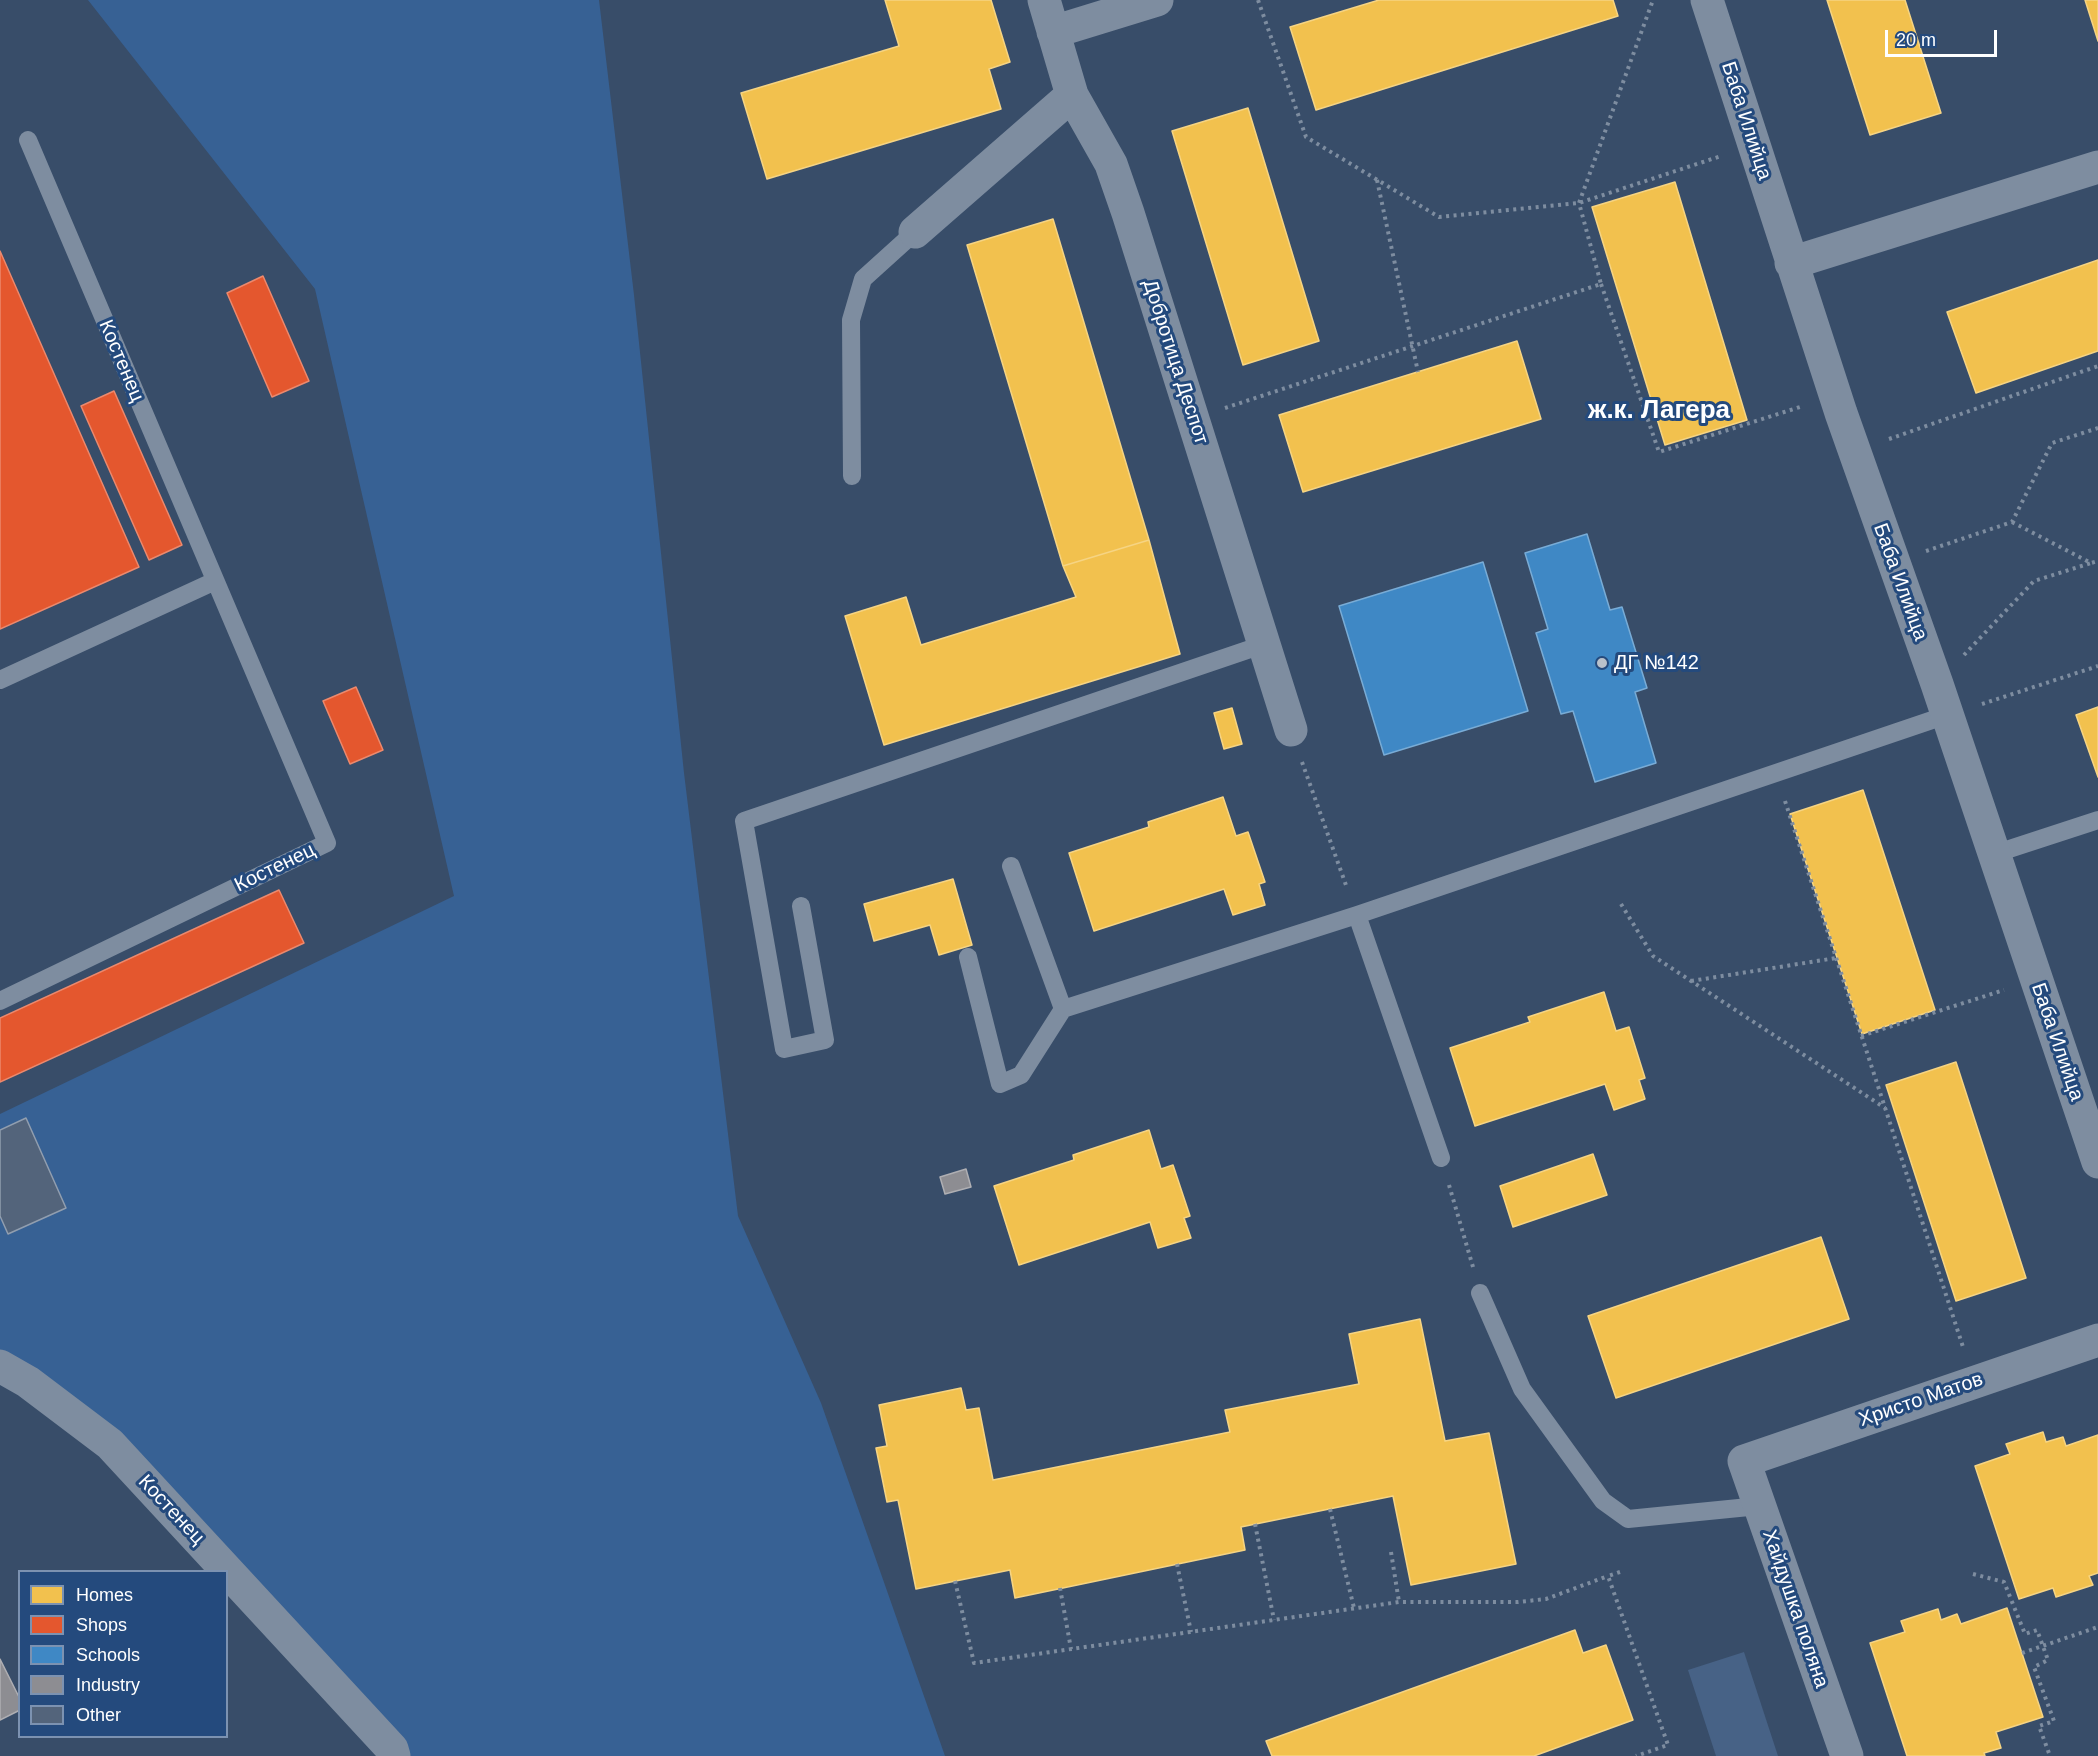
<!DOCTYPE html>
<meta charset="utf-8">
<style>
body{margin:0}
#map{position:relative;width:2098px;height:1756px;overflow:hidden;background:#384d69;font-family:Helvetica,sans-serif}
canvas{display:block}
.legend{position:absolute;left:18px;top:1570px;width:210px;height:168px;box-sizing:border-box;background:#244a7d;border:2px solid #7c92b1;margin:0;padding:8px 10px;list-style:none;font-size:18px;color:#fff}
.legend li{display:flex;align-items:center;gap:12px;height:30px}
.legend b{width:30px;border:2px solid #7c92b1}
.scale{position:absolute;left:1885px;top:30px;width:112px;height:27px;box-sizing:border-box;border:3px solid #fff;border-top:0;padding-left:8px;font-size:18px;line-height:21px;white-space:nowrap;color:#fff;-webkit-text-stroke:4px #244a7d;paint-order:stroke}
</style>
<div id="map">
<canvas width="2098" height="1756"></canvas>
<ul class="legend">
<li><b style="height:16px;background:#f2c14e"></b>Homes</li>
<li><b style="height:16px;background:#e4572e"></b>Shops</li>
<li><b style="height:16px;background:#3f88c5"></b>Schools</li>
<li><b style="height:16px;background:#8d8d92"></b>Industry</li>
<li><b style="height:16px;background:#53647b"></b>Other</li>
</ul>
<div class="scale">20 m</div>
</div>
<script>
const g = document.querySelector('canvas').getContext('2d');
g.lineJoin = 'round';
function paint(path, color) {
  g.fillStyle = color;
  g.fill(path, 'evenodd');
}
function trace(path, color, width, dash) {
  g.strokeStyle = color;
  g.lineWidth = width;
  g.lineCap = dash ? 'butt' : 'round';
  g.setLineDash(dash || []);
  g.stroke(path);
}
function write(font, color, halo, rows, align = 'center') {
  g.font = font + ' Helvetica,sans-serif';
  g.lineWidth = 6;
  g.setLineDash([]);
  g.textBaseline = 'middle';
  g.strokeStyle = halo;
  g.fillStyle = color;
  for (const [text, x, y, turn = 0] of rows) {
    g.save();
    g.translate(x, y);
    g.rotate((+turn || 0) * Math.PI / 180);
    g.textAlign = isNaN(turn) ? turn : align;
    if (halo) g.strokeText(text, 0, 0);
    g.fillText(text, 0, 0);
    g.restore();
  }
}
paint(new Path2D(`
 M88 0H599L634 295 684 773 738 1216 821 1403 945 1756H396L110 1444 0 1366V1114L454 896 315 289Z`), '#376194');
paint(new Path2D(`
 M1744 1652 1778 1756H1716L1688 1670Z`), '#476286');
const homes = new Path2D(`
 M885 0H991L1010 62 989 69 1001 109 767 179 741 93 899 46Z
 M1379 0H1613L1618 16 1316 110 1290 27Z
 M1827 0H1905L1941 113 1870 135Z
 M2085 0H2098V41Z
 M1248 108 1319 341 1243 365 1172 131Z
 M1675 182 1747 420 1665 445 1592 207Z
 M1053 219 1149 540 1063 566 967 245Z
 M2098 260V351L1976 393 1947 312Z
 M1517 341 1541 419 1303 492 1279 415Z
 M1149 540 1180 654 884 745 845 616 906 597 921 645 1076 597 1063 566Z
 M2098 707V777L2076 715Z
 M1232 708 1242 744 1224 749 1214 713Z
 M1863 790 1935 1010 1862 1034 1790 814Z
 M1223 797 1236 836 1248 832 1265 882 1259 884 1265 905 1233 915 1224 889 1094 931 1069 853 1149 827 1148 822Z
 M953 879 972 945 939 955 930 925 874 941 864 904Z
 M1604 992 1616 1031 1629 1027 1645 1078 1639 1080 1645 1099 1614 1110 1605 1084 1475 1126 1450 1048 1530 1022 1528 1017Z
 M1956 1062 2026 1278 1956 1301 1886 1085Z
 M1149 1130 1161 1169 1173 1165 1190 1216 1184 1218 1191 1238 1158 1248 1150 1222 1019 1265 994 1186 1074 1160 1073 1155Z
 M1593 1154 1607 1195 1513 1227 1500 1186Z
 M1821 1237 1849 1319 1616 1398 1588 1316Z
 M1420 1319 1445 1441 1489 1433 1516 1564 1411 1585 1393 1496 1241 1527 1245 1550 1015 1598 1010 1570 916 1589 898 1500 887 1502 876 1448 887 1446 879 1405 961 1388 966 1410 979 1408 993 1480 1230 1432 1225 1410 1359 1384 1349 1334Z
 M2043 1432 2046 1442 2063 1437 2066 1446 2098 1435V1573L2089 1576 2093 1585 2056 1597 2053 1588 2019 1599 1975 1466 2010 1454 2006 1444Z
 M2007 1608 2043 1717 1996 1732 2001 1748 1984 1753 1985 1756H1907L1870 1643 1905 1632 1901 1621 1938 1609 1941 1620 1957 1614 1961 1624Z
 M1575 1630 1583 1653 1606 1645 1633 1720 1534 1756H1272L1266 1741Z`);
paint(homes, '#f2c14e');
trace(homes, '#f6d483', 1.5);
const shops = new Path2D(`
 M0 251 139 567 0 629Z
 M263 276 309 381 272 397 227 293Z
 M114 391 182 545 149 560 81 406Z
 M356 687 383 750 350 764 323 701Z
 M279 890 304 943 0 1082V1018Z`);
paint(shops, '#e4572e');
trace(shops, '#ec896d', 1.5);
const schools = new Path2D(`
 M1587 534 1610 610 1622 607 1647 688 1635 692 1656 763 1595 782 1573 711 1561 714 1536 633 1548 629 1525 553Z
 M1483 562 1528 711 1384 755 1339 606Z`);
paint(schools, '#3f88c5');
trace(schools, '#79acd6', 1.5);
const industry = new Path2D(`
 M966 1169 971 1187 945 1194 940 1177Z
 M0 1659 20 1699V1710L0 1720Z`);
paint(industry, '#8d8d92');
trace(industry, '#afafb3', 1.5);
const building = new Path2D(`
 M26 1118 66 1208 8 1234 0 1216V1130Z`);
paint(building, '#53647b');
trace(building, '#919eaf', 1.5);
trace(new Path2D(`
 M1258 0 1306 137 1439 217 1579 203 1721 156
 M1377 180 1418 372
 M1601 284 1659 452 1803 406
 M1225 408 1601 284 1579 203 1653 0
 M1889 439 2098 366
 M2012 522 2091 563 2098 561
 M1926 551 2012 522 2052 443 2098 428
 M1964 655 2034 581 2091 563
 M1982 704 2098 666
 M1302 762 1347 888
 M1785 801 1964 1350
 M1621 904 1653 956 1885 1108
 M1691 981 1836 958
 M1861 1036 2004 990
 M1449 1185 1473 1267
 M1330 1509 1354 1608
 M1255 1524 1274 1620
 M1391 1552 1399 1602
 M1177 1564 1191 1632
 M1620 1572 1608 1576 1668 1745 1636 1756
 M1973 1574 2004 1582 2025 1634 2037 1630 2048 1660 2034 1667 2054 1721 2039 1726 2050 1756
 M955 1581 974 1663 1399 1602H1518L1546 1599 1608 1576
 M1060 1588 1071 1649
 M2022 1653 2098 1627`), '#7e8da0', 4, [3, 4.5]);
trace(new Path2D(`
 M852 476 851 320 863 279 915 232
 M0 680 215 581
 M1994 854 2098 820
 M1011 866 1063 1009
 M801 906 825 1040 784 1049 744 821 1265 644
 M1357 915 1441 1158
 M968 957 1000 1084 1021 1075 1063 1009 1357 915 1947 715
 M0 1001 327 843 28 140
 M1480 1293 1522 1389 1603 1501 1628 1519 1759 1506`), '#7e8da0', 18);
trace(new Path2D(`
 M1044 0 1072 95 1111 164 1128 213 1291 730
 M1707 0 1841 413 1937 684 2098 1162
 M1053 32 1157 0
 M915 232 1072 95
 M1791 263 2098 167
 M0 1366 28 1382 110 1444 392 1749 394 1756
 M1847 1756 1744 1461 2098 1340`), '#7e8da0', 33);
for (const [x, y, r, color] of [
 [1602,663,6,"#b9c1ca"]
]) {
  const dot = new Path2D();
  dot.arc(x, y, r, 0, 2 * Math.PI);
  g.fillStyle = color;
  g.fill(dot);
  trace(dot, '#244a7d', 2);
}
write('20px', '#fff', '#244a7d', [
 ["Баба Илийца",1746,121,72],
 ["Костенец",121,361,67],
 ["Добротица Деспот",1175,362,72],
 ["Баба Илийца",1900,582,70],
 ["Костенец",275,868,-26],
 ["Баба Илийца",2057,1042,71],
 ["Христо Матов",1921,1400,-19],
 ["Костенец",171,1510,47],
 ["Хайдушка поляна",1795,1609,71]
]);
write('20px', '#fff', '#244a7d', [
 ["ДГ №142",1614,663]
], 'left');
write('bold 26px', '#fff', '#244a7d', [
 ["ж.к. Лагера",1659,411]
]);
</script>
